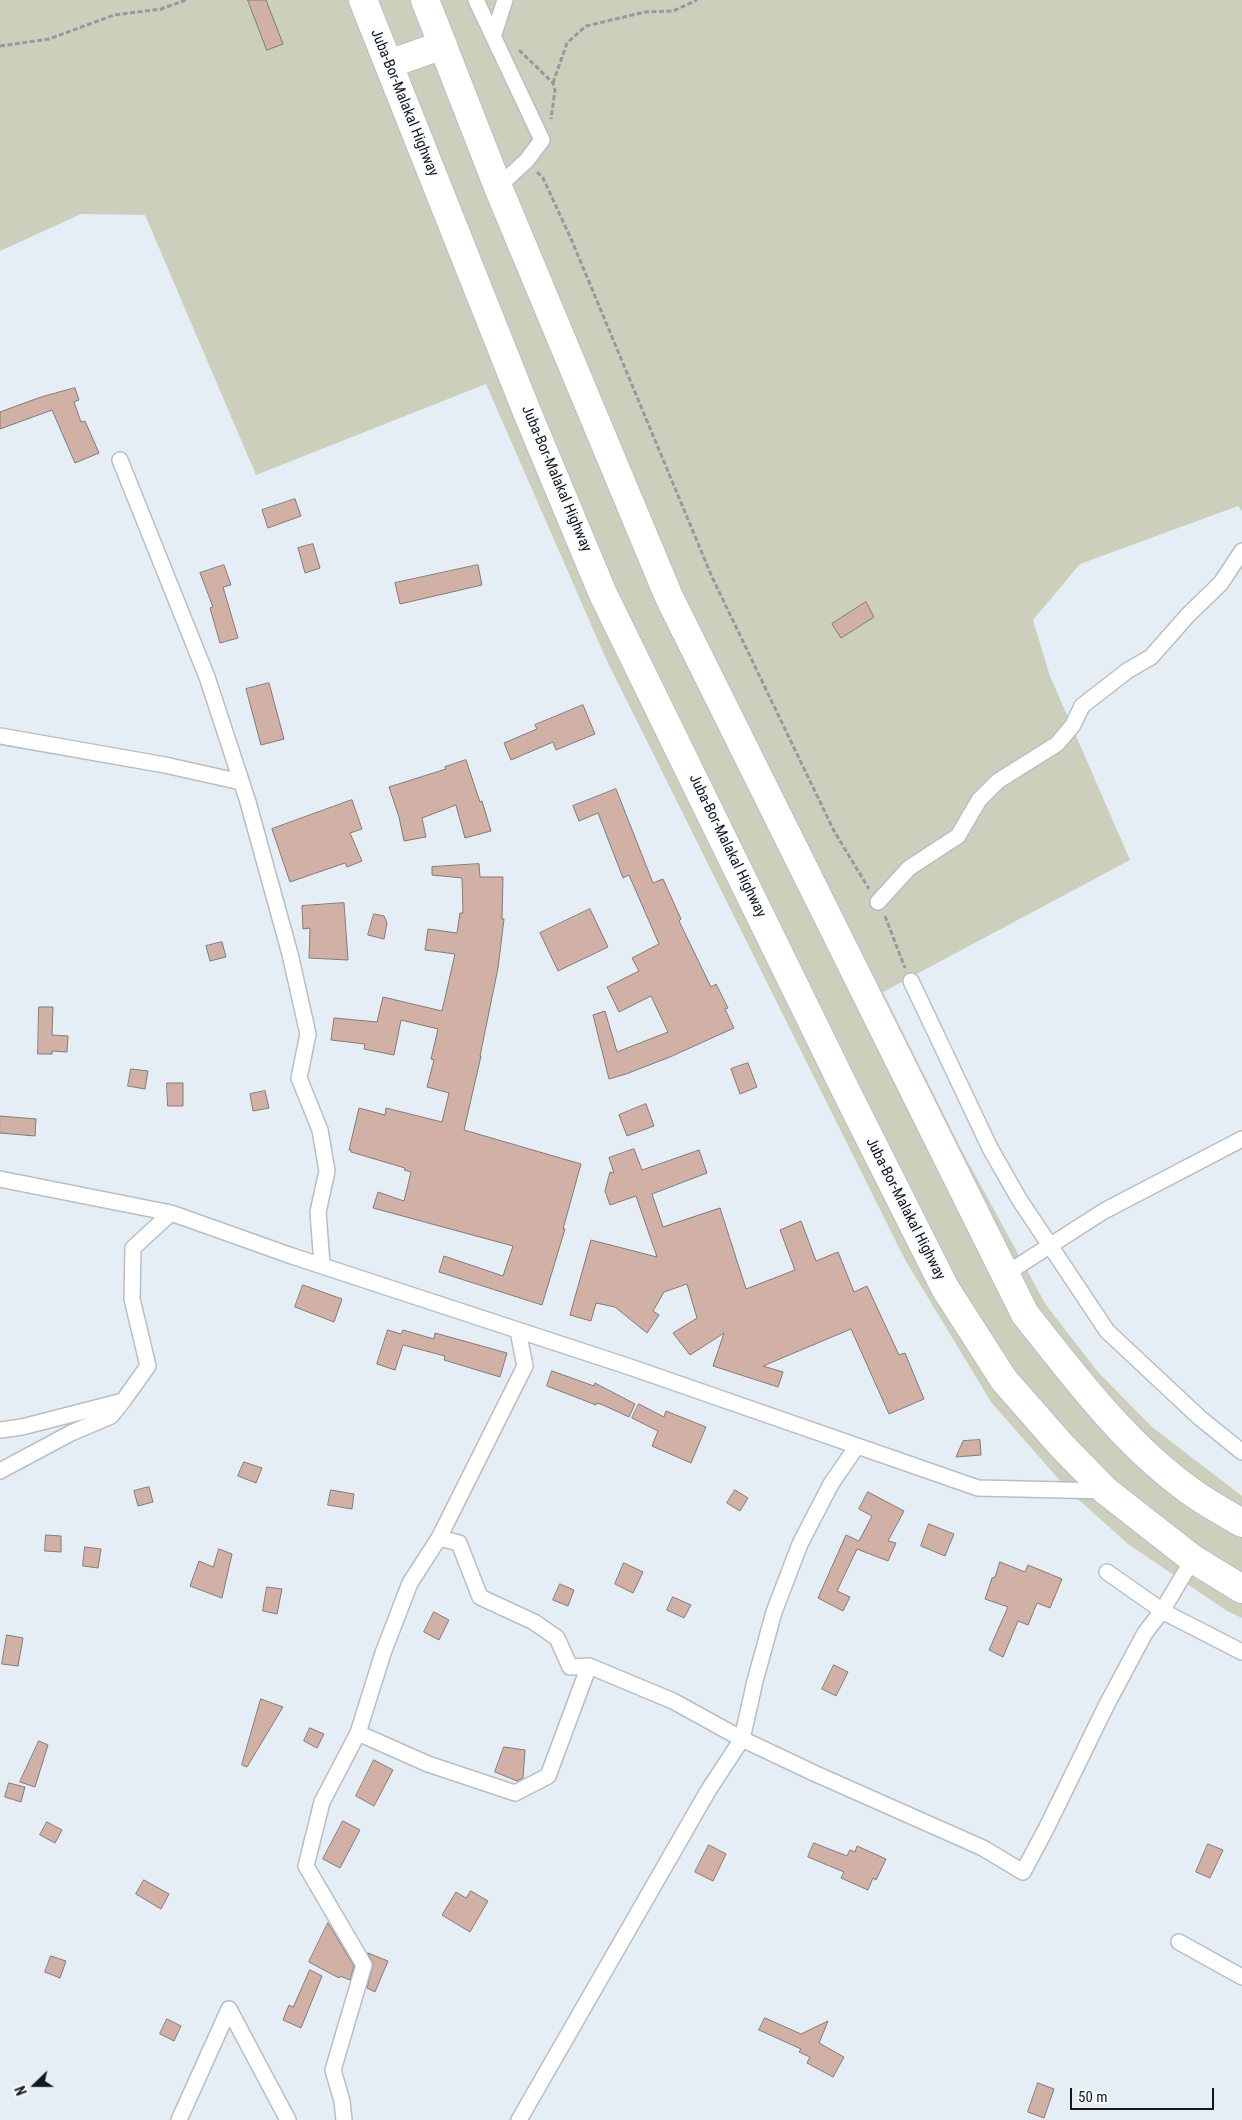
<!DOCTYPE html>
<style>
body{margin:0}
#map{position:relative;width:1242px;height:2120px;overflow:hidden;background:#e6eef5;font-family:"Roboto Condensed",sans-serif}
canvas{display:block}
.north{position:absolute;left:10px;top:2060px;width:50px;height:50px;-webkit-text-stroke:4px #f8fbfd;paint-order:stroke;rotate:248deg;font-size:14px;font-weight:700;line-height:20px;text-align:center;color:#15181a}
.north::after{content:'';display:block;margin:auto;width:18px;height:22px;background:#15181a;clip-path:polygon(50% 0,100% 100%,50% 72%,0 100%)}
.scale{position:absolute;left:1070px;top:2088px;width:144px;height:22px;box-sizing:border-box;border:2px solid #15181a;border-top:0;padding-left:6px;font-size:15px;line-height:18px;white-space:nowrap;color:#15181a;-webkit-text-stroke:4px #f8fbfd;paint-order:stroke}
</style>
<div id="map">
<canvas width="1242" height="2120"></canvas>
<div class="north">N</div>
<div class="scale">50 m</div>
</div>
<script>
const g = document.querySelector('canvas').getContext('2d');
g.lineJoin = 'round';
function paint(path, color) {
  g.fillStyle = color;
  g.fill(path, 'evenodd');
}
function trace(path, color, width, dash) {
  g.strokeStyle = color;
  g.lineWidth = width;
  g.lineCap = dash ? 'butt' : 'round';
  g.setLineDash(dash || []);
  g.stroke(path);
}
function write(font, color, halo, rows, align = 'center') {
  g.font = font + ' "Roboto Condensed",sans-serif';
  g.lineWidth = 4;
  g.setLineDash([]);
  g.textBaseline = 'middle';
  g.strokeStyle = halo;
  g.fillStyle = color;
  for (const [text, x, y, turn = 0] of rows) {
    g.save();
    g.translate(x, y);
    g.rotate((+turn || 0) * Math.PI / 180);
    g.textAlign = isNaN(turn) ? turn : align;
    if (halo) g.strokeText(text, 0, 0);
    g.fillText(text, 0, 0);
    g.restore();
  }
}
paint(new Path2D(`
 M0 0H1242V511L1238 506 1080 564 1033 620 1050 676 1130 860 883 992 962 1151 1046 1305 1098 1372 1152 1427 1242 1496V1618L1227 1611 1128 1544 1070 1492 991 1402 904 1258 607 661 486 384 256 475 145 215 81 214 0 251Z`), '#cccfbc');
const building = new Path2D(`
 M248 0H266L283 44 267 50Z
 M75 388 79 400 74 402 81 422 85 421 99 453 75 463 52 410 0 429V412L41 397Z
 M295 499 301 516 268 528 262 510Z
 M313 544 320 568 305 573 298 548Z
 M224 565 231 585 223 587 238 638 220 643 210 608 213 607 200 573Z
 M478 565 482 585 400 604 395 583Z
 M866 602 874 617 841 638 832 624Z
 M269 683 284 739 261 745 246 689Z
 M583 705 595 734 556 750 553 742 511 760 504 743 537 729 535 725Z
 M466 760 480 802 482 801 491 831 465 838 456 805 422 818 426 837 404 841 399 817 389 787 446 769 445 767Z
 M616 789 653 883 663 879 681 919 679 921 711 987 716 984 728 1008 725 1009 734 1028 670 1057 626 1074 609 1079 593 1015 605 1011 617 1052 668 1032 651 996 619 1012 607 987 639 971 632 958 659 944 629 875 623 878 598 813 579 821 573 806Z
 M352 800 362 829 350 833 362 861 347 867 345 863 290 882 272 829Z
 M479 864 480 877H503L502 919H504L498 968 480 1056H481L464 1130 581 1164 563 1229H565L542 1305 439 1272 444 1256 503 1276 513 1246 373 1208 378 1192 404 1201 411 1172 404 1170 405 1168 351 1152V1150H349L359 1108 385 1115 386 1108 442 1122 449 1093 427 1087 434 1060 431 1059 438 1029 401 1020 394 1055 364 1049 365 1044 331 1040 334 1018 377 1022 383 997 442 1011 455 954 425 950 428 929 457 933 460 913H463L462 878 432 875V867Z
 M344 903 348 960 309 958 310 928 303 929 302 906Z
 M590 909 608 947 558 971 540 933Z
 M374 914 384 916 387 923 384 939 368 935Z
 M222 942 226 957 210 961 206 946Z
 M39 1007H53L52 1035 68 1036 67 1052 52 1051V1054H38Z
 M748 1063 757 1087 740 1094 731 1069Z
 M131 1069 148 1071 145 1089 128 1086Z
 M167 1083H183V1106H168Z
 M265 1091 269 1108 253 1111 250 1094Z
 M646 1104 654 1126 627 1136 619 1115Z
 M0 1116 36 1119 35 1136 0 1133Z
 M634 1149 642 1170 699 1150 707 1173 652 1194 663 1227 720 1208 746 1289 795 1270 780 1230 801 1221 816 1261 838 1252 854 1292 867 1286 899 1355 905 1353 924 1399 889 1414 851 1329 763 1366 783 1372 778 1387 713 1366 724 1333 690 1355 673 1333 697 1318 687 1284 664 1292 653 1311 659 1315 647 1333 615 1307 596 1303 591 1321 570 1315 591 1240 657 1257 636 1196 610 1205 605 1191 610 1172 614 1173 609 1158Z
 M303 1285 342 1299 334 1322 295 1307Z
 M388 1330 401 1334 403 1330 434 1339 435 1333 507 1353 500 1377 444 1360 445 1356 403 1345 395 1370 377 1364Z
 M552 1371 594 1386 595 1383 635 1404 629 1417 603 1405 597 1403 596 1405 547 1386Z
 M639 1404 664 1417 666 1411 706 1427 691 1463 652 1446 658 1431 632 1418Z
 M980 1440 981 1455 956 1457 963 1441Z
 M244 1462 262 1468 256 1483 238 1476Z
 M149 1487 153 1502 138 1506 134 1491Z
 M331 1490 354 1494 352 1509 328 1505Z
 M735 1490 748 1498 740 1511 727 1503Z
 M868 1492 904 1511 888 1541 896 1543 888 1561 857 1549 837 1591 850 1597 843 1611 818 1598 846 1535 859 1541 872 1516 859 1509Z
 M929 1524 954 1534 945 1556 921 1546Z
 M46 1535 61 1536V1552L45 1551Z
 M85 1547 101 1549 98 1568 83 1566Z
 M219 1549 232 1554 222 1598 190 1586 199 1561 213 1567Z
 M1000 1562 1025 1572 1028 1565 1062 1579 1050 1608 1037 1603 1028 1625 1018 1621 1003 1657 989 1650 1008 1607 985 1599 992 1578 995 1577Z
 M624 1563 643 1572 633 1593 615 1584Z
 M560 1584 574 1590 568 1606 553 1600Z
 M267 1587 282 1589 277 1614 263 1611Z
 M673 1597 691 1605 684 1618 667 1610Z
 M434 1612 449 1620 439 1640 424 1632Z
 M7 1635 23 1638 18 1666 2 1664Z
 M834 1665 848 1672 836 1696 822 1689Z
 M261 1699 283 1707 247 1767 242 1765Z
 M310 1728 324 1734 317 1748 304 1741Z
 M39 1741 48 1745 35 1787 20 1782Z
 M504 1747 525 1750 523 1778 517 1781 495 1772Z
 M374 1760 393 1770 374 1806 356 1796Z
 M9 1783 25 1787 21 1802 5 1797Z
 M343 1821 360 1830 340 1868 323 1859Z
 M47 1822 62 1830 55 1843 40 1835Z
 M814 1843 847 1856 850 1850 855 1852 857 1846 886 1859 876 1880 873 1878 868 1890 841 1878 844 1872 808 1857Z
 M1208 1844 1223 1850 1210 1878 1196 1872Z
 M709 1845 726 1854 713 1881 695 1872Z
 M144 1880 169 1894 161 1909 136 1894Z
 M471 1891 488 1901 470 1932 442 1915 456 1892 466 1898Z
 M328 1923 354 1966 350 1980 340 1976 339 1978 309 1962Z
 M368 1953 388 1961 375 1992 367 1988 373 1964Z
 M51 1956 66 1961 60 1978 45 1972Z
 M310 1970 322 1976 301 2028 283 2020 289 2005 293 2007Z
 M765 2018 801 2034 828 2021 819 2043 844 2057 833 2077 807 2063 810 2057 799 2052 801 2049 759 2030Z
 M167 2019 181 2026 174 2041 160 2034Z
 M1038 2083 1054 2089 1044 2118 1028 2112Z`);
paint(building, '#d1b1a5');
trace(building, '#837a77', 1);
const street = new Path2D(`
 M476 0 542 140 527 160 498 187
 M494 34 505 0
 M120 460 207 677 248 802 290 954 308 1034 299 1078 320 1130 327 1171 318 1212 322 1264
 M0 736 165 765 241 782
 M878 902 909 868 958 836 979 800 998 781 1057 744 1073 725 1082 706 1127 671 1151 657 1188 615 1221 583 1242 551
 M911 981 990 1148 1019 1199 1107 1331 1200 1418 1242 1452
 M0 1179 171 1213 292 1256 630 1367 978 1488 1106 1491
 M1004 1275 1104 1211 1242 1139
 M0 1430 22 1427 123 1401 148 1366 132 1299 133 1248 171 1213
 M0 1471 71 1433 111 1416 123 1401
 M1107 1572 1164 1612 1242 1652
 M589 1666 673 1701 742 1739 816 1774 983 1848 1023 1872 1046 1829 1106 1706 1145 1633 1162 1611 1193 1559
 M358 1733 383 1653 410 1583 439 1538
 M1179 1942 1242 1977
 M179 2120 229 2009 288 2120
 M344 2120 342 2101 333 2070 364 1965 306 1866 322 1802 358 1733 428 1764 515 1793 548 1776 589 1666 570 1667 557 1638 534 1622 480 1597 459 1543 439 1538 525 1366 518 1331
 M519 2120 708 1791 742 1739 755 1681 774 1612 800 1544 831 1484 857 1446`);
const highway = new Path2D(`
 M363 0 527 412 603 594 845 1089 945 1288 1004 1380 1061 1445 1106 1491 1193 1559 1242 1589
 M425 0 498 187 669 597 1025 1314C1075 1377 1126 1446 1193 1493 1208 1504 1226 1513 1242 1523
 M389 64 443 45`);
trace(street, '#b7bfc5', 18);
trace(highway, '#b7bfc5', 30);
trace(new Path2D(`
 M0 46 49 39 114 15 161 9 186 0
 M519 50 553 83 555 90 551 119
 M553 83 567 43 586 26 645 12 673 11 697 0
 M537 172 543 178 572 241 712 577 834 831 869 889
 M885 916 905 968`), '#949a9f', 3, [5, 2.5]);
trace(street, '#fff', 15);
trace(highway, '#fff', 28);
write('15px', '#15181a', '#f8fbfd', [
 ["Juba-Bor-Malakal Highway",404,103,68],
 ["Juba-Bor-Malakal Highway",556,479,67],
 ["Juba-Bor-Malakal Highway",727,846,64],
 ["Juba-Bor-Malakal Highway",905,1209,63]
]);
</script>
